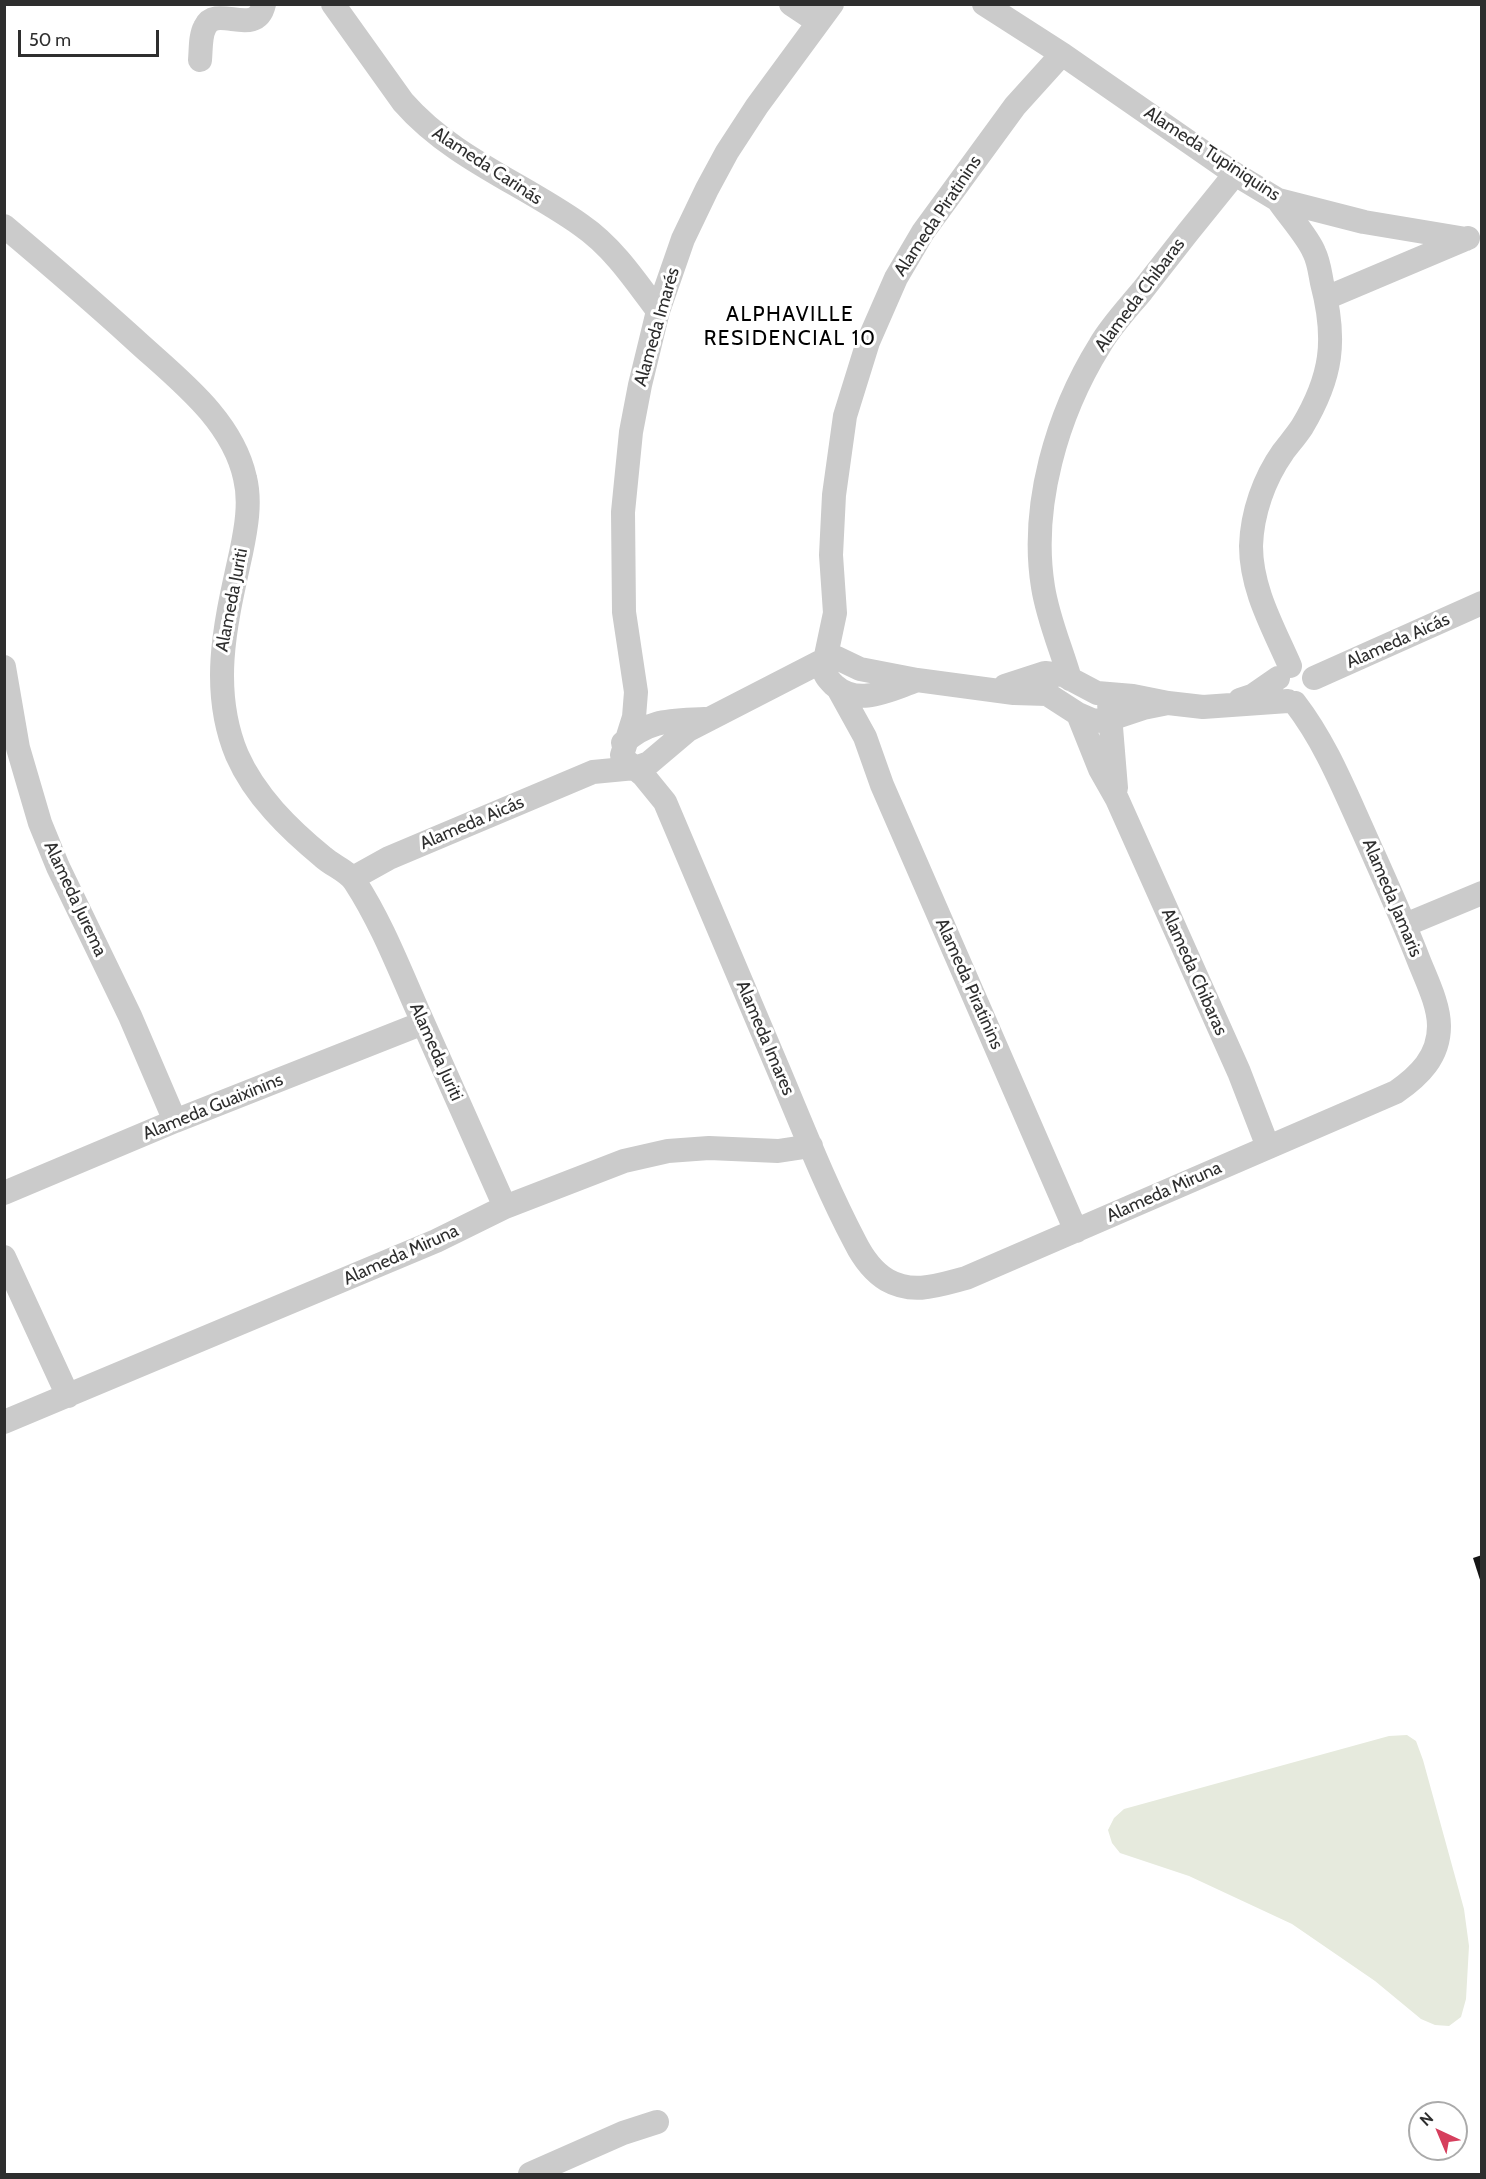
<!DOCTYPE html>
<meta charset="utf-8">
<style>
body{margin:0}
#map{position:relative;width:1486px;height:2179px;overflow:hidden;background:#fff;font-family:Cabin,sans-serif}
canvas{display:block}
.frame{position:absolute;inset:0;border:6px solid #2e2e2e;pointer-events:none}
.north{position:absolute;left:1408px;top:2101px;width:60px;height:60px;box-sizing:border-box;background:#fff;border:2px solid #ababab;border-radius:50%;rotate:316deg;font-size:16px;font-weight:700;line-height:24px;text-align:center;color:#2e2e2e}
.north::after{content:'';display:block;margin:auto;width:21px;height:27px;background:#d63f5d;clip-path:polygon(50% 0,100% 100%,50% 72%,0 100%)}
.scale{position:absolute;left:18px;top:30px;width:141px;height:27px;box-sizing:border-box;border:3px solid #2e2e2e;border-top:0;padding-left:8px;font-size:18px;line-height:21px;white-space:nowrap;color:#2e2e2e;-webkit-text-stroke:4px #fff;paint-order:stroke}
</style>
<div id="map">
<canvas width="1486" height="2179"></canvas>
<div class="frame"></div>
<div class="north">N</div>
<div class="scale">50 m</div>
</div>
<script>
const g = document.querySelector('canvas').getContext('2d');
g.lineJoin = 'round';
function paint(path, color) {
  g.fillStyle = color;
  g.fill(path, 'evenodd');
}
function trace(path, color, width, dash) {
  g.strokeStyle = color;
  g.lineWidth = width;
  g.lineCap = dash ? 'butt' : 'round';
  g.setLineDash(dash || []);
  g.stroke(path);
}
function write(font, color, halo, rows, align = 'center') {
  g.font = font + ' Cabin,sans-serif';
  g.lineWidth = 6;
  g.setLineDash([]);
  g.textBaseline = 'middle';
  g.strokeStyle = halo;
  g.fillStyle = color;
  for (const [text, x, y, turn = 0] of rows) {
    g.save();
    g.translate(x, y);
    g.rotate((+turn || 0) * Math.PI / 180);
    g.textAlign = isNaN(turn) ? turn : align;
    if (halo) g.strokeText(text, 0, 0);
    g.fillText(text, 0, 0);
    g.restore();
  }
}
paint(new Path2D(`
 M1407 1735 1416 1741 1423 1760 1464 1909 1469 1946 1466 1999 1461 2017 1449 2026 1435 2025 1421 2019 1375 1981 1292 1924 1189 1876 1120 1853 1112 1843 1108 1830 1114 1818 1124 1809 1389 1736Z`), '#e6eadd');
paint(new Path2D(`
 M1482 1555V1583H1481L1473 1558Z`), '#151515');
trace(new Path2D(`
 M333 4 403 102C452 158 522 183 581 225 613 247 635 280 658 311
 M791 4 818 22
 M832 4 757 106 727 152 707 189 683 239 658 311 640 385 631 432 623 512 624 612 636 692 634 717 622 755 625 760 643 775 665 802C703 892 741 981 779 1071 803 1128 826 1187 855 1242 862 1256 872 1271 887 1280 913 1295 939 1285 966 1278L1396 1092C1419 1076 1439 1057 1439 1026 1439 1005 1427 981 1419 961 1402 917 1382 874 1363 831 1343 787 1325 742 1295 703
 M984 4 1062 54 1235 174 1278 200 1364 222 1466 239
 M200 60C201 50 200 36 205 27 216 3 256 39 264 4
 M1278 200C1288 215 1308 237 1314 252 1319 262 1320 273 1322 283 1337 340 1332 377 1302 427 1296 436 1289 444 1283 452 1264 479 1252 513 1251 546 1251 589 1273 627 1290 666
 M4 226C48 263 91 300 133 338 175 377 232 418 245 478 251 502 246 529 241 553 226 621 209 688 237 755 255 796 289 829 323 857 333 866 348 871 355 882 381 922 398 966 417 1009 446 1075 476 1141 505 1207
 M1326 298 1468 238
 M4 667 18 748 40 823 58 867 130 1016 175 1121
 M1314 678 1482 603
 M1070 679C1061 648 1048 619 1043 587 1030 506 1057 414 1100 345 1111 326 1128 308 1142 291 1172 252 1203 213 1235 174
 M915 681C889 690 858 707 834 685 828 679 823 674 824 665L835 613 831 555 834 495 845 416 868 342 896 278 923 232 1015 106 1062 54
 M1005 686 1045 673 1063 675 1097 693 1133 696 1168 703 1203 707 1288 701
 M839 690 865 737 882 785 1076 1231
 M1240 700 1252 696 1278 678
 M1109 703 1116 788
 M1078 714 1100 769 1117 799 1239 1072 1268 1147
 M623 743C650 719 670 721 705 719
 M353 878 389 858 593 772 635 768 649 763 688 730 826 659 837 658 860 669 917 680 1014 693 1047 694 1078 714 1094 721 1110 719 1143 708 1168 703
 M1405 925 1482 893
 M4 1193 175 1121 423 1023
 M4 1257 68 1396
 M4 1422 436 1241 505 1207 624 1161 668 1151 709 1148 778 1151 811 1146
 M530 2174 623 2133 657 2122`), '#cbcbcb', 24);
write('18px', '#2e2e2e', '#fff', [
 ["Alameda Tupiniquins",1212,154,33],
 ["Alameda Carinás",487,166,33],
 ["Alameda Piratinins",938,216,-56],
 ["Alameda Chibaras",1140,295,-53],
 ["Alameda Imarés",657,327,-74],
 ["Alameda Juriti",232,600,-79],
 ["Alameda Aicás",1398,641,-24],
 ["Alameda Aicás",472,823,-23],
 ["Alameda Jamaris",1392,898,67],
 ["Alameda Jurema",75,899,65],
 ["Alameda Chibaras",1194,972,66],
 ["Alameda Piratinins",969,984,66],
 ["Alameda Imares",765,1038,67],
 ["Alameda Juriti",436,1052,66],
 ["Alameda Guaixinins",213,1107,-22],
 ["Alameda Miruna",1164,1192,-24],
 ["Alameda Miruna",401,1255,-24]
]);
g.letterSpacing = '1.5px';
write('21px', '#000', '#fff', [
 ["ALPHAVILLE",790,315],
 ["RESIDENCIAL 10",790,339]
]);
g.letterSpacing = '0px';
</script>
